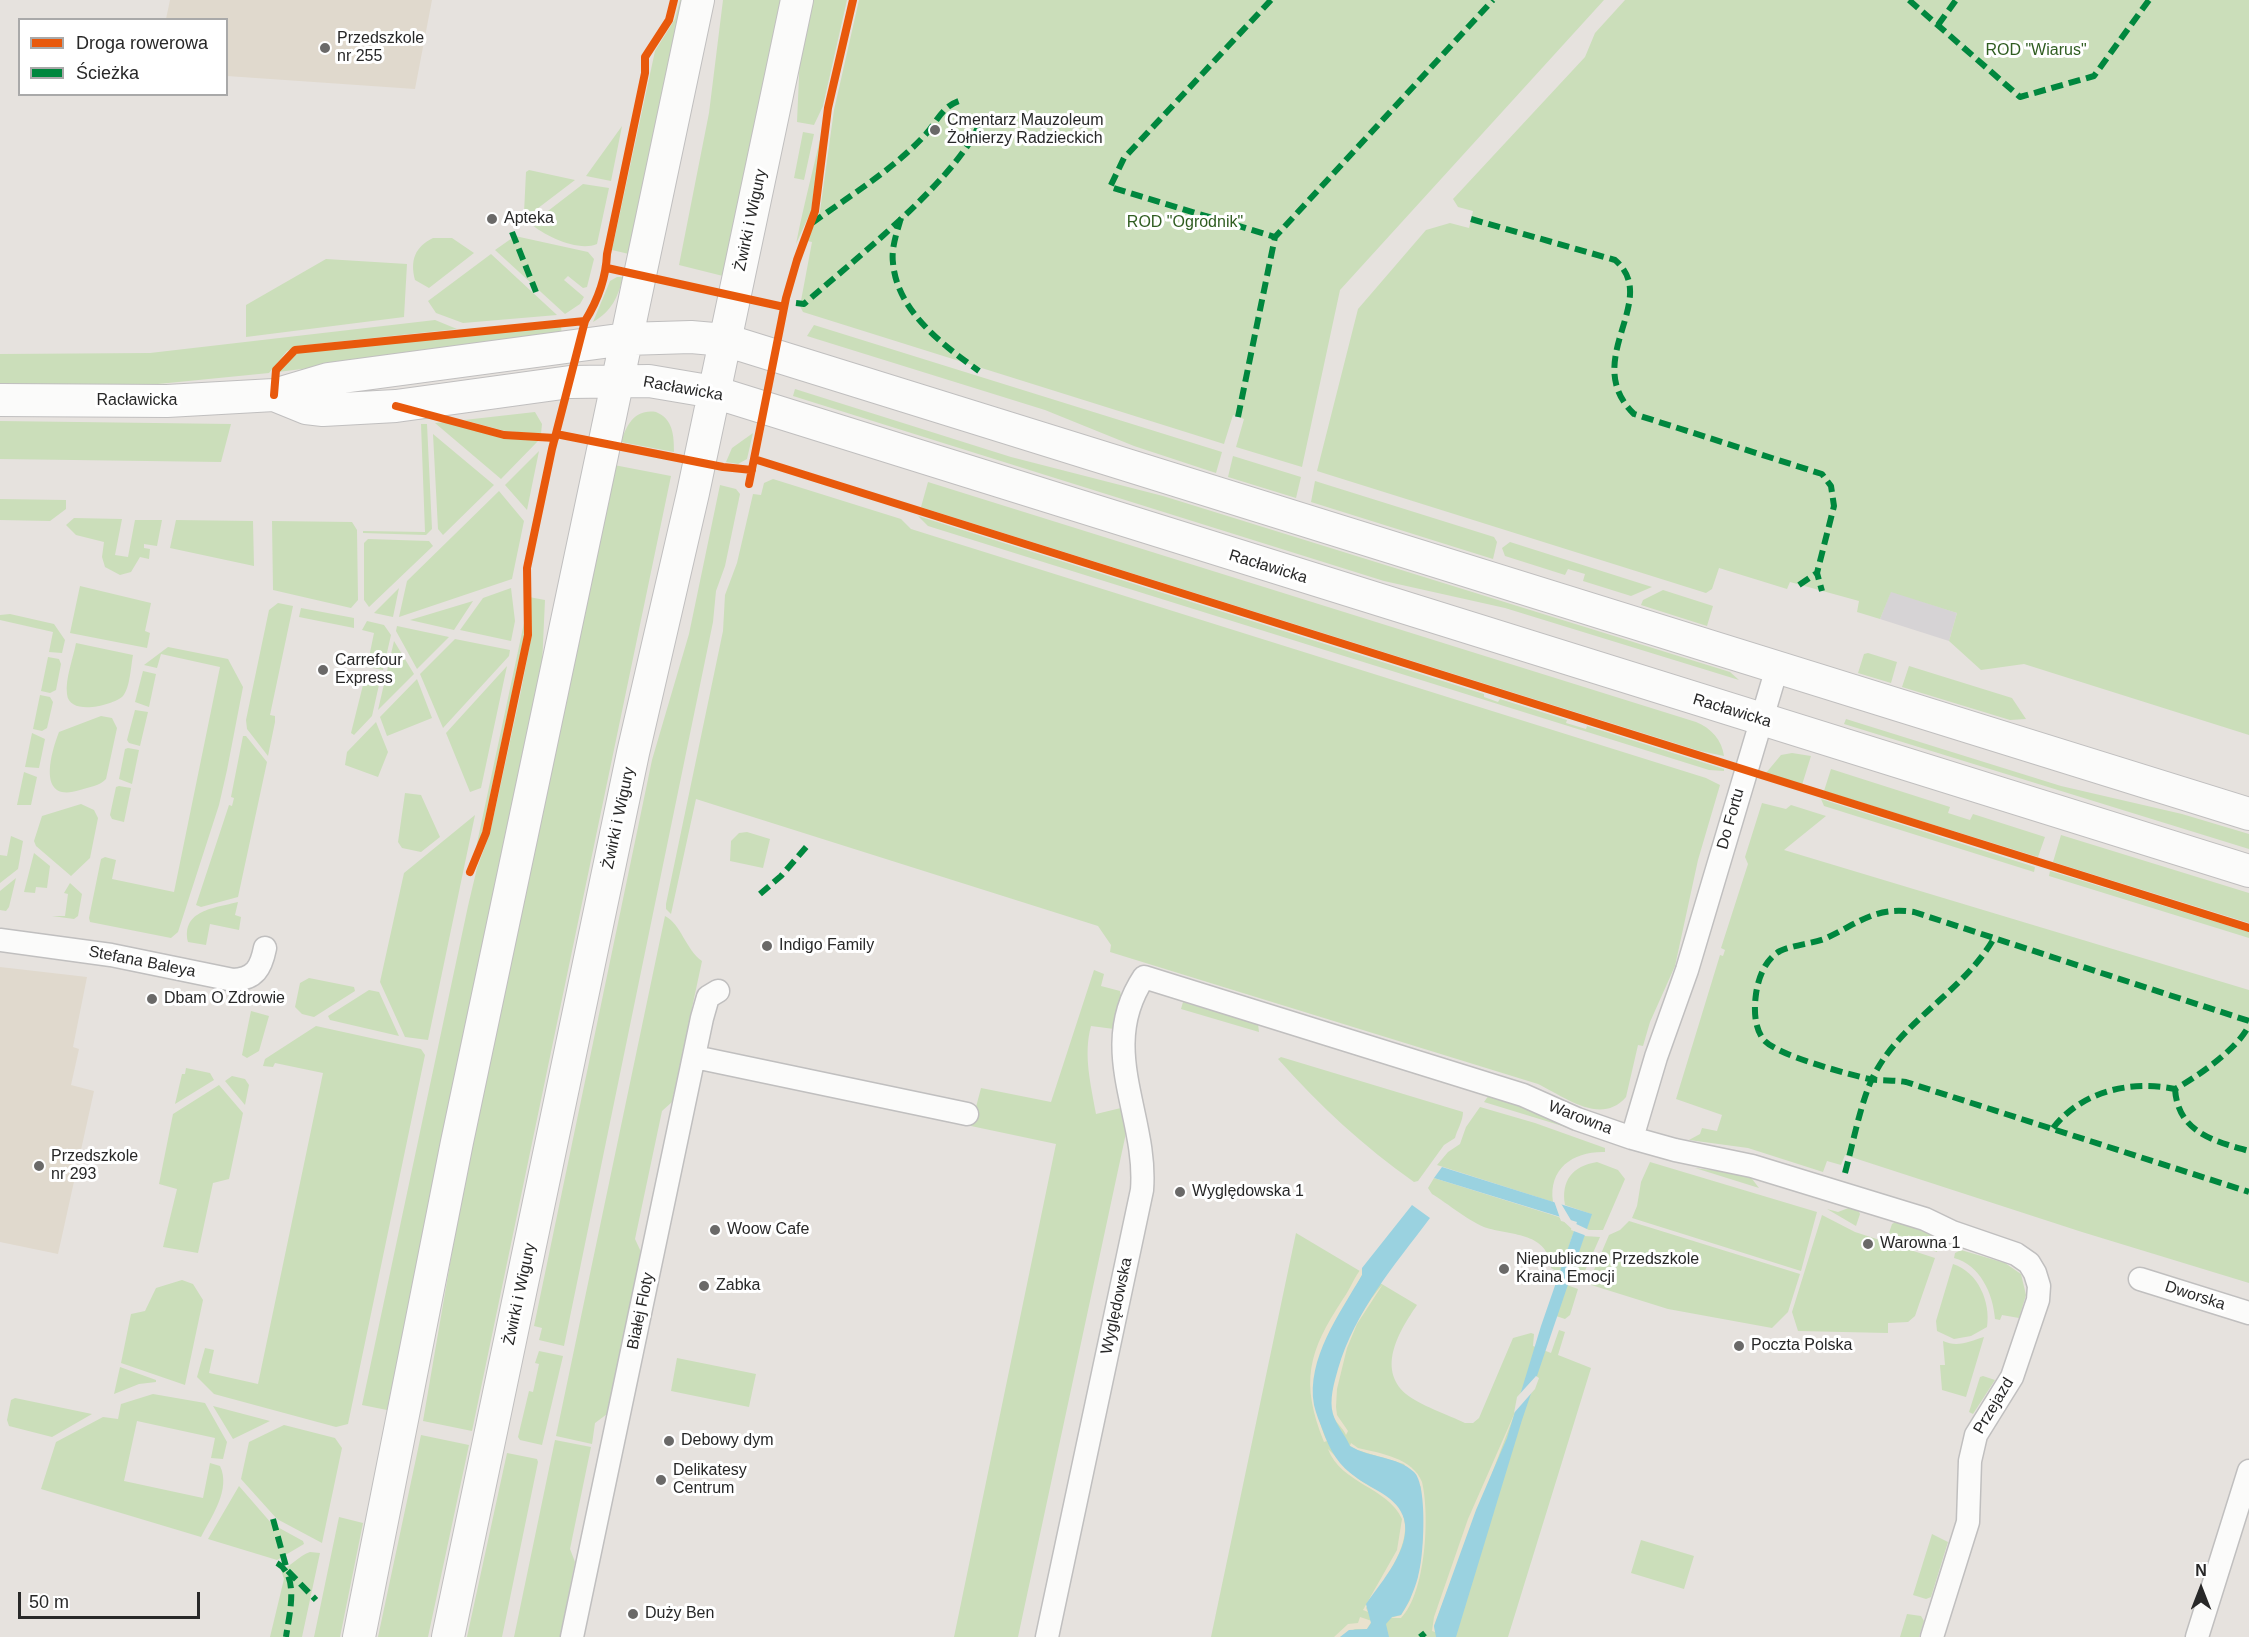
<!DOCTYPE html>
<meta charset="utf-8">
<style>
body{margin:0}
#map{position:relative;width:2249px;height:1637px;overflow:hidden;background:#e6e2de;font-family:Helvetica,sans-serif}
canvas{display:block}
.legend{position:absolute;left:18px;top:18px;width:210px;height:78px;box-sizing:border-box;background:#fff;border:2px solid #a9a9a9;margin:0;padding:8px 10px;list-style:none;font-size:18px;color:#282828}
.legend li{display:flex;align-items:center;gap:12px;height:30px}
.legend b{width:30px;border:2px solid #a9a9a9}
.north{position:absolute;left:2171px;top:1559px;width:60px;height:60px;-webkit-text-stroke:4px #fff;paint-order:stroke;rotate:0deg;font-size:16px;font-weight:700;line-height:24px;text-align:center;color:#282828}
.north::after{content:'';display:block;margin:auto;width:21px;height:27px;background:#282828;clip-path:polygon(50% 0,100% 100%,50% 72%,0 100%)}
.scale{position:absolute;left:18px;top:1592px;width:182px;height:27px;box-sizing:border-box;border:3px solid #282828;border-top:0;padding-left:8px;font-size:18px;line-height:21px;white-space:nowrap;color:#282828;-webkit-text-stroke:4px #fff;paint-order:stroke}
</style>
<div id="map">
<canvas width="2249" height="1637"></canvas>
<ul class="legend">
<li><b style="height:8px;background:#e8590c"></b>Droga rowerowa</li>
<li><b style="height:8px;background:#00873e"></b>Ścieżka</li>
</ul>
<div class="north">N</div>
<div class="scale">50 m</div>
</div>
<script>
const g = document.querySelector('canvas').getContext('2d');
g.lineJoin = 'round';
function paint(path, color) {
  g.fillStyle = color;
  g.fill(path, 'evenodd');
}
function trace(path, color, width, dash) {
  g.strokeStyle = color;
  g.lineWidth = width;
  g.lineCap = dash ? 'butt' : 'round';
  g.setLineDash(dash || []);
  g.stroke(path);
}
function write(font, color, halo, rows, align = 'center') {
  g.font = font + ' Helvetica,sans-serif';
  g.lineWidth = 6;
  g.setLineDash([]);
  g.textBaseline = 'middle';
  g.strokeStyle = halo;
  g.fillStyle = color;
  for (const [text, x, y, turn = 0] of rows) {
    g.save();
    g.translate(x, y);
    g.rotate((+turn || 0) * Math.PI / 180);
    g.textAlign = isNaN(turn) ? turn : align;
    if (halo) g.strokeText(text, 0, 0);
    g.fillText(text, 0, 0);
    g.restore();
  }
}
paint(new Path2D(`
 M1891 591 1957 613 1949 641 1880 619Z`), '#d6d3d5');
paint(new Path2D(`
 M170 0H432L415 89 227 76 226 20 166 19Z
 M0 967 87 977 73 1047 79 1049 71 1085 94 1091 58 1254 0 1242Z`), '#e0d9cd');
paint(new Path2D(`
 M680 0H684L629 254 612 250 655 51 675 19Z
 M723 0H783L723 276 679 265 709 113Z
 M811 0H847L823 106 814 125 797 122 800 54Z
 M859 0H1604L1340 290 1302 467 1236 447 1244 419 1233 415 1224 444 803 312 800 306 812 242 807 241 820 211 834 110Z
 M1625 0H2249V735L2024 664 1981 670 1949 641 1957 613 1891 592 1880 619 1857 612 1859 601 1790 582 1787 589 1719 568 1712 589 1706 593 1317 471 1358 309 1426 230 1450 223 1469 228 1473 211 1458 207 1453 199 1585 57 1595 33Z
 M824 122 811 211 796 244C804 203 815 163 824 122Z
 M622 126 611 181 586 176Z
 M803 132 814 134 804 180 794 178Z
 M529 170 575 180 529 215 524 213 526 172Z
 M583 184 609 188 597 244C578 252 545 236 531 224Z
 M515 236 588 252 594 259 587 287 583 288 568 276 564 280 584 297 580 304 565 314 495 250Z
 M433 238H452L474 253 429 288 415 280C410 260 415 247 433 238Z
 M491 254 557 315 463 323 436 313 428 301Z
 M326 259 407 264 404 317 246 337V305Z
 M617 277H623C618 297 612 311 593 322L610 281Z
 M435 320 457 329 297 346 287 351 269 373 138 386H0V354L150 353Z
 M814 325 1222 452 1216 473 1134 446 1045 410 807 336Z
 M561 326 562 336 278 372 292 355 299 352Z
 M795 389 1011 457 1163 496 1730 672 1739 680 1505 608 1384 581 793 396Z
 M535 412 542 424 541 434 505 431 464 420Z
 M656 412C673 419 674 435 674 452L621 442C627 424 635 409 656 412Z
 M0 421 231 424 221 462 0 459Z
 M448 422 503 437 539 440 501 479 435 423Z
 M421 424H427L432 529 426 535 363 533V531L425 532Z
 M753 433 747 459 738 464 726 462 732 448Z
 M433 434 494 485 443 535 438 529Z
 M539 451 527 510 505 485Z
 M1233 456 1301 477 1296 498 1228 477Z
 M614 465 671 476 472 1431 423 1421 468 1159Z
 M773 479 901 519 911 529 1706 778 1720 785 1698 860 1675 966 1650 1022 1643 1046 1638 1045 1626 1097C1601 1126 1565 1097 1538 1084L1110 952 1111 945 1098 926 696 799 671 914 666 909V904L723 631 725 595 737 563 753 494 761 495 764 483Z
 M1315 481 1494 537 1497 542 1493 559 1311 502Z
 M928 482 1696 722C1711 728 1722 740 1724 756L1700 751 930 510 921 507Z
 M720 485 736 489 740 494 725 566 716 591 713 622 564 1346 539 1340 542 1328 534 1326 652 760 689 634Z
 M499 491 524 521 512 579 399 617 407 581Z
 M0 499 66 500V509L50 521 0 520Z
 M918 516 1484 694V697L1498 702 1500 699 1567 720 1566 723 1586 729 1587 726 1724 769V771L1709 770 928 526Z
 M74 518 122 519 115 555 128 557 135 520H162L157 546 144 544V548L150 549 149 559 140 557 131 572 120 575 105 567 102 557 104 542 76 535 66 525Z
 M176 520 253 521 254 566 170 548Z
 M272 521 352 522 357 530 358 600 351 608 273 590Z
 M368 539 429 541 433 546 369 607 364 600V543Z
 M1510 542 1652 587 1631 596 1583 581 1585 574 1568 569 1565 575 1505 556 1502 548Z
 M80 586 151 603 145 631 150 633 147 648 70 633Z
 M399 588 393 617 374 613Z
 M511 588 515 621 511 641 460 630 483 598Z
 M1663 590 1713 606 1707 626 1641 605 1643 600Z
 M529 597 545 600 542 665 387 1410 362 1405 468 906 477 868 490 833 521 691 532 633Z
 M473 601 454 630 410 620Z
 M278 603 293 606 270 715 275 716V722L268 756 247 729 246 720 269 610Z
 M301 608 354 618V628L299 617Z
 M10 614 54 624 65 640 62 653 49 652 53 632 0 620V615Z
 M367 621 384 625 391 635 383 670 367 667 374 633 362 630Z
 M524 623 525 632 482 833 476 848Z
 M397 626 449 637 417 669 396 631Z
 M455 639 510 650 509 656 443 728 420 674Z
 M394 641 414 674 378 710Z
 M76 643 133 655C131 665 130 688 123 696 114 705 69 717 67 694 65 679 73 659 76 643Z
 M168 647 228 659 243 687 227 770 219 805 178 932 171 938 90 922 89 918 101 859 105 857 116 860 112 879 174 892 220 667 161 654 157 668 144 665Z
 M1868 653 1897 662 1891 683 1858 673 1864 654Z
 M48 657 59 659 61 664 56 690 50 693 41 691Z
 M507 666 481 788 470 792 446 733Z
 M1909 666 2012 698 2026 719 2010 720 1902 687Z
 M143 671 156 674 149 707 135 702Z
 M366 673 381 676 372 716 354 735 351 733Z
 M417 679 432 718 387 736 380 717Z
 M40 695 50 697 53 702 47 728 42 731 33 729Z
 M135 710 148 712 140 746 129 743 127 740Z
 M101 716 112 718 117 728 106 779C100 786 89 787 80 790 37 804 50 755 59 732Z
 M1846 719 2061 786 2182 814 2249 834V849L1844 724Z
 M376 722 388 752 378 777 345 765 347 752Z
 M32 733 45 739 39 768 25 767Z
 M243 736H246L267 762 238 897 201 907 196 905 229 805 232 806 234 798 231 797Z
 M128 748 139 750 132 784 119 779 125 749Z
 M1792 753 1811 756 1802 785 1766 773 1781 755Z
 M1831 769 1950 807 1948 813 1970 820 1973 814 2045 837 2038 857 1824 791Z
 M24 772 37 777 31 805H17Z
 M119 786 131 788 124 822 112 819 110 815 116 787Z
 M405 793 421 795 440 837 421 852 402 848 398 842Z
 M1821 799 2035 867 2034 872 1824 806Z
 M1762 803 1786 809 1791 805 1826 816 1784 850 2249 990V1283L2082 1232 1845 1155 1841 1165 1827 1161 1823 1172 1748 1148 1689 1140 1700 1134 1702 1128 1717 1131 1722 1115 1676 1099 1720 955 1723 956 1725 950 1721 948 1748 864 1745 857Z
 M81 804 94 810 98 818 90 858 71 876 36 846 34 841 42 816Z
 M475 815 428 1040 405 1037 380 982 404 873Z
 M747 832 770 839 763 868 730 861 731 841 739 833Z
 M2061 835 2249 893V923L2053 862Z
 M11 836 23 841 18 869 0 883V855L7 856Z
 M34 853 50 866 47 888 36 887 35 893 24 892Z
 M2050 871 2249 932V938L2049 876Z
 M16 878 9 907 6 911 0 910V891Z
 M70 883 82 894 78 916 74 919 52 916H65L68 894 64 893Z
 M238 902 235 915 241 917 239 930 210 924 206 945 188 942C181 910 215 908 238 902Z
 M665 916C681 924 686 950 702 961L672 1102 662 1111 635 1239 641 1252 607 1414 595 1423 592 1444 556 1436Z
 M1094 970 1104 974 1101 986 1120 991 1122 1000 1114 1029 1091 1026C1083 1055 1091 1085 1096 1114L1121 1108 1126 1133 1018 1637H954L1056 1144 971 1126 981 1088 1051 1102Z
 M309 978 354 987 355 991 314 1017 302 1014 295 1007 300 983Z
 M369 990 379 992 399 1036 330 1020 328 1016Z
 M1183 1002 1258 1024 1259 1032 1181 1009Z
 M251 1011 269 1016 259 1051 247 1058 242 1055Z
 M316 1026 421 1049 425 1055 348 1424 336 1427 214 1394 197 1377 205 1348 214 1350 209 1373 258 1384 323 1073 275 1063 273 1067 263 1066 265 1059Z
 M1281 1057 1463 1112C1463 1121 1457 1130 1455 1138L1444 1145 1418 1181 1414 1182C1364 1147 1319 1105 1278 1059Z
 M186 1068 210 1073 214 1080 175 1104 182 1074H185Z
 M232 1076 245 1079 249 1085 245 1105 225 1081Z
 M219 1085 243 1113 229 1179 213 1183 198 1253 163 1247 177 1189 159 1184 173 1114Z
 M1489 1095 1527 1107 1569 1128 1484 1102Z
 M1480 1107 1535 1123 1605 1148V1152C1574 1151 1548 1168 1553 1202L1437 1165 1448 1152 1460 1144 1466 1127Z
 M1597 1162 1618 1170 1625 1179 1603 1230H1586L1591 1214 1565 1205C1561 1181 1572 1166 1597 1162Z
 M1650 1162 1817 1212 1801 1271 1632 1218 1637 1206 1641 1182Z
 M1695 1168 1749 1175 1759 1188Z
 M1434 1178 1559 1217 1574 1231 1560 1273 1551 1268C1548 1232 1513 1236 1487 1228 1471 1223 1447 1203 1432 1194L1428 1188Z
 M1851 1207 1858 1209 1860 1214 1856 1226 1827 1209 1838 1212Z
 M1822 1215 1855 1232 1935 1258 1915 1316 1908 1322 1888 1323V1333L1798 1331 1792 1312Z
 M1629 1221 1800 1274 1788 1312 1772 1328 1668 1309 1588 1284 1609 1235 1620 1230Z
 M1897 1221 1919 1228 1938 1240 1937 1252 1888 1236 1892 1224Z
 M1296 1233 1417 1305C1400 1330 1376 1368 1406 1394 1419 1405 1449 1415 1465 1423H1473L1479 1418 1513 1338 1531 1333 1534 1334 1533 1346 1551 1353 1559 1330 1565 1332 1558 1355 1591 1368 1508 1637H1211Z
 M1584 1236 1600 1237 1581 1280 1570 1277Z
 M1961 1250 2005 1263 2021 1274 2026 1295 2019 1318 2002 1315 2000 1320 1995 1319C1993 1293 1980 1265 1954 1258L1955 1253Z
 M1953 1264C1978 1272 1991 1302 1987 1327L1971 1336 1954 1339 1937 1331 1936 1321Z
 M182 1280 193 1284 203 1300 185 1385 121 1363 131 1314 145 1311 156 1288Z
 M1567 1285 1578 1289 1570 1315 1565 1319 1556 1316Z
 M1984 1337 1966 1397 1942 1390 1940 1365H1945L1943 1341C1958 1348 1970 1341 1984 1337Z
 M539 1351 563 1356 542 1445 520 1440 518 1437 529 1391 533 1392 539 1364 535 1363Z
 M677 1358 756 1374 749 1407 671 1391Z
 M120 1367 156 1380V1382L139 1384 114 1394Z
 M1983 1376 1995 1380 1973 1414 1969 1412 1980 1377Z
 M153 1394 205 1403 227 1442 223 1459 211 1458 215 1438 137 1421 124 1481 203 1498 210 1463 220 1466C231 1489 212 1516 201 1537L41 1489 56 1442 103 1417 118 1419 121 1404Z
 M15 1398 92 1414 52 1437 9 1426 7 1420 11 1400Z
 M213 1406 270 1421 233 1439Z
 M284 1425 335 1438 342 1448 322 1543 277 1519 241 1479 249 1442Z
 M421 1435 469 1445 428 1637H378Z
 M555 1440 591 1447 570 1549 575 1562 560 1637H514Z
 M507 1453 537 1459 538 1462 502 1637H467Z
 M239 1486 272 1524 303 1541 304 1544 277 1560 208 1539Z
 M339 1517 363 1523 340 1637H314Z
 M1932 1534 1948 1542 1931 1597 1926 1599 1913 1595Z
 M1641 1540 1694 1556 1684 1589 1631 1573Z
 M310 1552 320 1553 302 1637H270L284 1579 281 1570C292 1566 298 1556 310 1552Z
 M1907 1614 1921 1616 1924 1621 1919 1637H1900Z`), '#cbdeba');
paint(new Path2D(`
 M1362 1268V1275C1331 1333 1297 1373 1327 1441L1324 1442C1300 1382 1308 1352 1343 1299 1350 1290 1355 1275 1362 1268Z
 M1383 1284 1357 1324 1347 1348 1337 1389 1336 1407 1337 1415 1348 1431 1346 1435C1343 1428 1336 1423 1333 1416 1321 1381 1360 1309 1383 1284Z
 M1516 1410 1434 1626 1435 1632 1432 1631 1434 1617 1468 1519Z
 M1351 1443 1358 1448C1380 1453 1413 1458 1422 1482 1430 1515 1426 1593 1401 1618H1390L1401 1615 1410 1600 1420 1565 1423 1535 1421 1487 1404 1464 1357 1450 1350 1446Z
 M1328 1449C1337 1457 1346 1470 1357 1478 1369 1487 1386 1492 1396 1503 1423 1534 1383 1581 1366 1608L1368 1612 1363 1610 1397 1550 1402 1519C1388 1487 1341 1484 1328 1449Z
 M1360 1617 1372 1621 1367 1629H1355L1340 1637H1334L1348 1624 1358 1623Z`), '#e9e2ce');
paint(new Path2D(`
 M1442 1167 1592 1214 1522 1420 1456 1637H1436L1434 1626 1476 1510 1507 1438 1541 1326 1577 1222 1434 1178Z
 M1412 1205 1430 1218C1394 1266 1355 1311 1338 1369 1334 1383 1329 1400 1333 1414 1336 1425 1346 1436 1350 1446 1370 1458 1397 1456 1414 1472 1428 1485 1424 1558 1418 1577 1414 1591 1409 1603 1401 1615L1392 1617 1386 1624 1389 1637H1340L1349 1630 1367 1629 1371 1623 1366 1604C1381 1582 1412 1548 1404 1519 1398 1497 1373 1490 1357 1478 1339 1466 1330 1451 1323 1431 1320 1423 1316 1414 1314 1405 1306 1359 1340 1313 1362 1275V1268Z`), '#9ad2e0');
paint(new Path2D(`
 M1553 1198 1559 1200 1572 1222 1589 1230 1587 1236 1571 1230 1573 1224 1561 1221Z
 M1536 1376 1539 1378 1535 1389 1514 1413 1517 1397Z`), '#e6e2de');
const street = new Path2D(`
 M0 940 111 955 233 980C255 979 261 968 265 948
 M695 1057 967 1114
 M1632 1138 1656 1057 1687 970 1777 668
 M2140 1279 2249 1313
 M572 1637 702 1018 708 997 718 991
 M1047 1637 1142 1190C1148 1115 1096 1049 1144 977L1523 1095 1577 1119 1632 1138 1675 1150 1752 1166 1925 1219 1952 1232 2016 1254 2029 1263 2035 1273 2039 1286 2038 1300 2012 1377 1976 1435 1970 1461 1968 1522 1932 1637
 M2197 1637 2249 1471`);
const secondary = new Path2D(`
 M274 395 306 408 323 410 396 406 570 382 649 381 714 392 2249 871
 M0 400 167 401 274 395 328 379 626 339 691 337 725 340 2249 814
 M359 1637 457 1142 698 0
 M448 1637 633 753 693 493 797 0`);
trace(street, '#c0bfbf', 25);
trace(secondary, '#c0bfbf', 34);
trace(street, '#fbfbfa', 22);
trace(secondary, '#fbfbfa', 32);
trace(new Path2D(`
 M1271 0 1124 158 1110 187 1275 237
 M1909 0 2020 97 2094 76 2149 0
 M1938 25 1956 0
 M901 218C897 232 891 248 893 263 897 311 943 345 979 371
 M1471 219 1615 260C1662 300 1579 360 1634 414L1822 474 1831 486 1834 506 1817 573 1822 591
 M812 223C851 195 894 169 926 134 938 120 943 105 962 100
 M512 232 536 292
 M796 303 804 304C848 265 969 170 982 116
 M1238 417 1275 237 1493 0
 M1799 585 1817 573
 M760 894 781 876 808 845
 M2249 1021 1914 912C1874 906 1858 924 1824 939 1810 944 1793 945 1780 951 1765 959 1758 979 1756 994 1754 1009 1754 1026 1763 1039 1775 1055 1848 1074 1869 1079 1881 1081 1894 1080 1906 1082L2249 1192
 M2175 1089C2178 1132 2213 1141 2249 1151
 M2053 1128C2082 1091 2130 1080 2175 1089 2197 1077 2239 1048 2249 1025
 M1845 1173C1852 1147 1861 1102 1872 1079 1899 1022 1961 994 1993 940
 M273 1519 287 1570 316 1600
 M277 1563C300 1576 289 1615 286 1637
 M1420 1637 1425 1633`), '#00873e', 6, [12, 6]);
trace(new Path2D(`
 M607 268 784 307
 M274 395 276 370 295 350 585 321
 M396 406 504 435 555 438
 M556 434 723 467 752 470
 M754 459 2249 928
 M749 484 786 298 797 260 815 211 828 108 853 0
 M470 872 486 833 528 635 527 568 552 449 585 321C598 300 606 278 607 254L645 73V57L669 20 674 0`), '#e8590c', 8);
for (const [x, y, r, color] of [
 [325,48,6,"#6a6968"],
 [935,130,6,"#6a6968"],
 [492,219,6,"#6a6968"],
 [323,670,6,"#6a6968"],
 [767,946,6,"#6a6968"],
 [152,999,6,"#6a6968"],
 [39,1166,6,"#6a6968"],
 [1180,1192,6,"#6a6968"],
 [715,1230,6,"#6a6968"],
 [1868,1244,6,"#6a6968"],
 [1504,1269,6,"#6a6968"],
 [704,1286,6,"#6a6968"],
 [1739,1346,6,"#6a6968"],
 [669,1441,6,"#6a6968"],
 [661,1480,6,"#6a6968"],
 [633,1614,6,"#6a6968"]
]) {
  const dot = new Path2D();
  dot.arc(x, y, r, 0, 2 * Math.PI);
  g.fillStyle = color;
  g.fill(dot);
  trace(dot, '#fff', 2);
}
write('16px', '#282828', '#fff', [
 ["Przedszkole",337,39],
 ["nr 255",337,57],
 ["Cmentarz Mauzoleum",947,121],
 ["Żołnierzy Radzieckich",947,139],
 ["Apteka",504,219],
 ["Carrefour",335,661],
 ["Express",335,679],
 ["Indigo Family",779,946],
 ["Dbam O Zdrowie",164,999],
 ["Przedszkole",51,1157],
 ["nr 293",51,1175],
 ["Wyględowska 1",1192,1192],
 ["Woow Cafe",727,1230],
 ["Warowna 1",1880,1244],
 ["Niepubliczne Przedszkole",1516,1260],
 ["Kraina Emocji",1516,1278],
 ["Zabka",716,1286],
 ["Poczta Polska",1751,1346],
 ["Debowy dym",681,1441],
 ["Delikatesy",673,1471],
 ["Centrum",673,1489],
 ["Duży Ben",645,1614]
], 'left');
write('16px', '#305d21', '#fff', [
 ["ROD \"Wiarus\"",2036,51],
 ["ROD \"Ogrodnik\"",1185,223]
]);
write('16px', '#282828', '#fff', [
 ["Żwirki i Wigury",751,220,-78],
 ["Racławicka",683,389,10],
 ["Racławicka",137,401],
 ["Racławicka",1268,567,17],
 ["Racławicka",1732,711,17],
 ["Żwirki i Wigury",619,818,-78],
 ["Do Fortu",1731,819,-74],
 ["Stefana Baleya",142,962,11],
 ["Warowna",1580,1118,21],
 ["Żwirki i Wigury",520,1294,-78],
 ["Dworska",2195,1296,18],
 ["Wyględowska",1117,1306,-78],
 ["Białej Floty",641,1311,-78],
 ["Przejazd",1994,1406,-59]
]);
</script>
